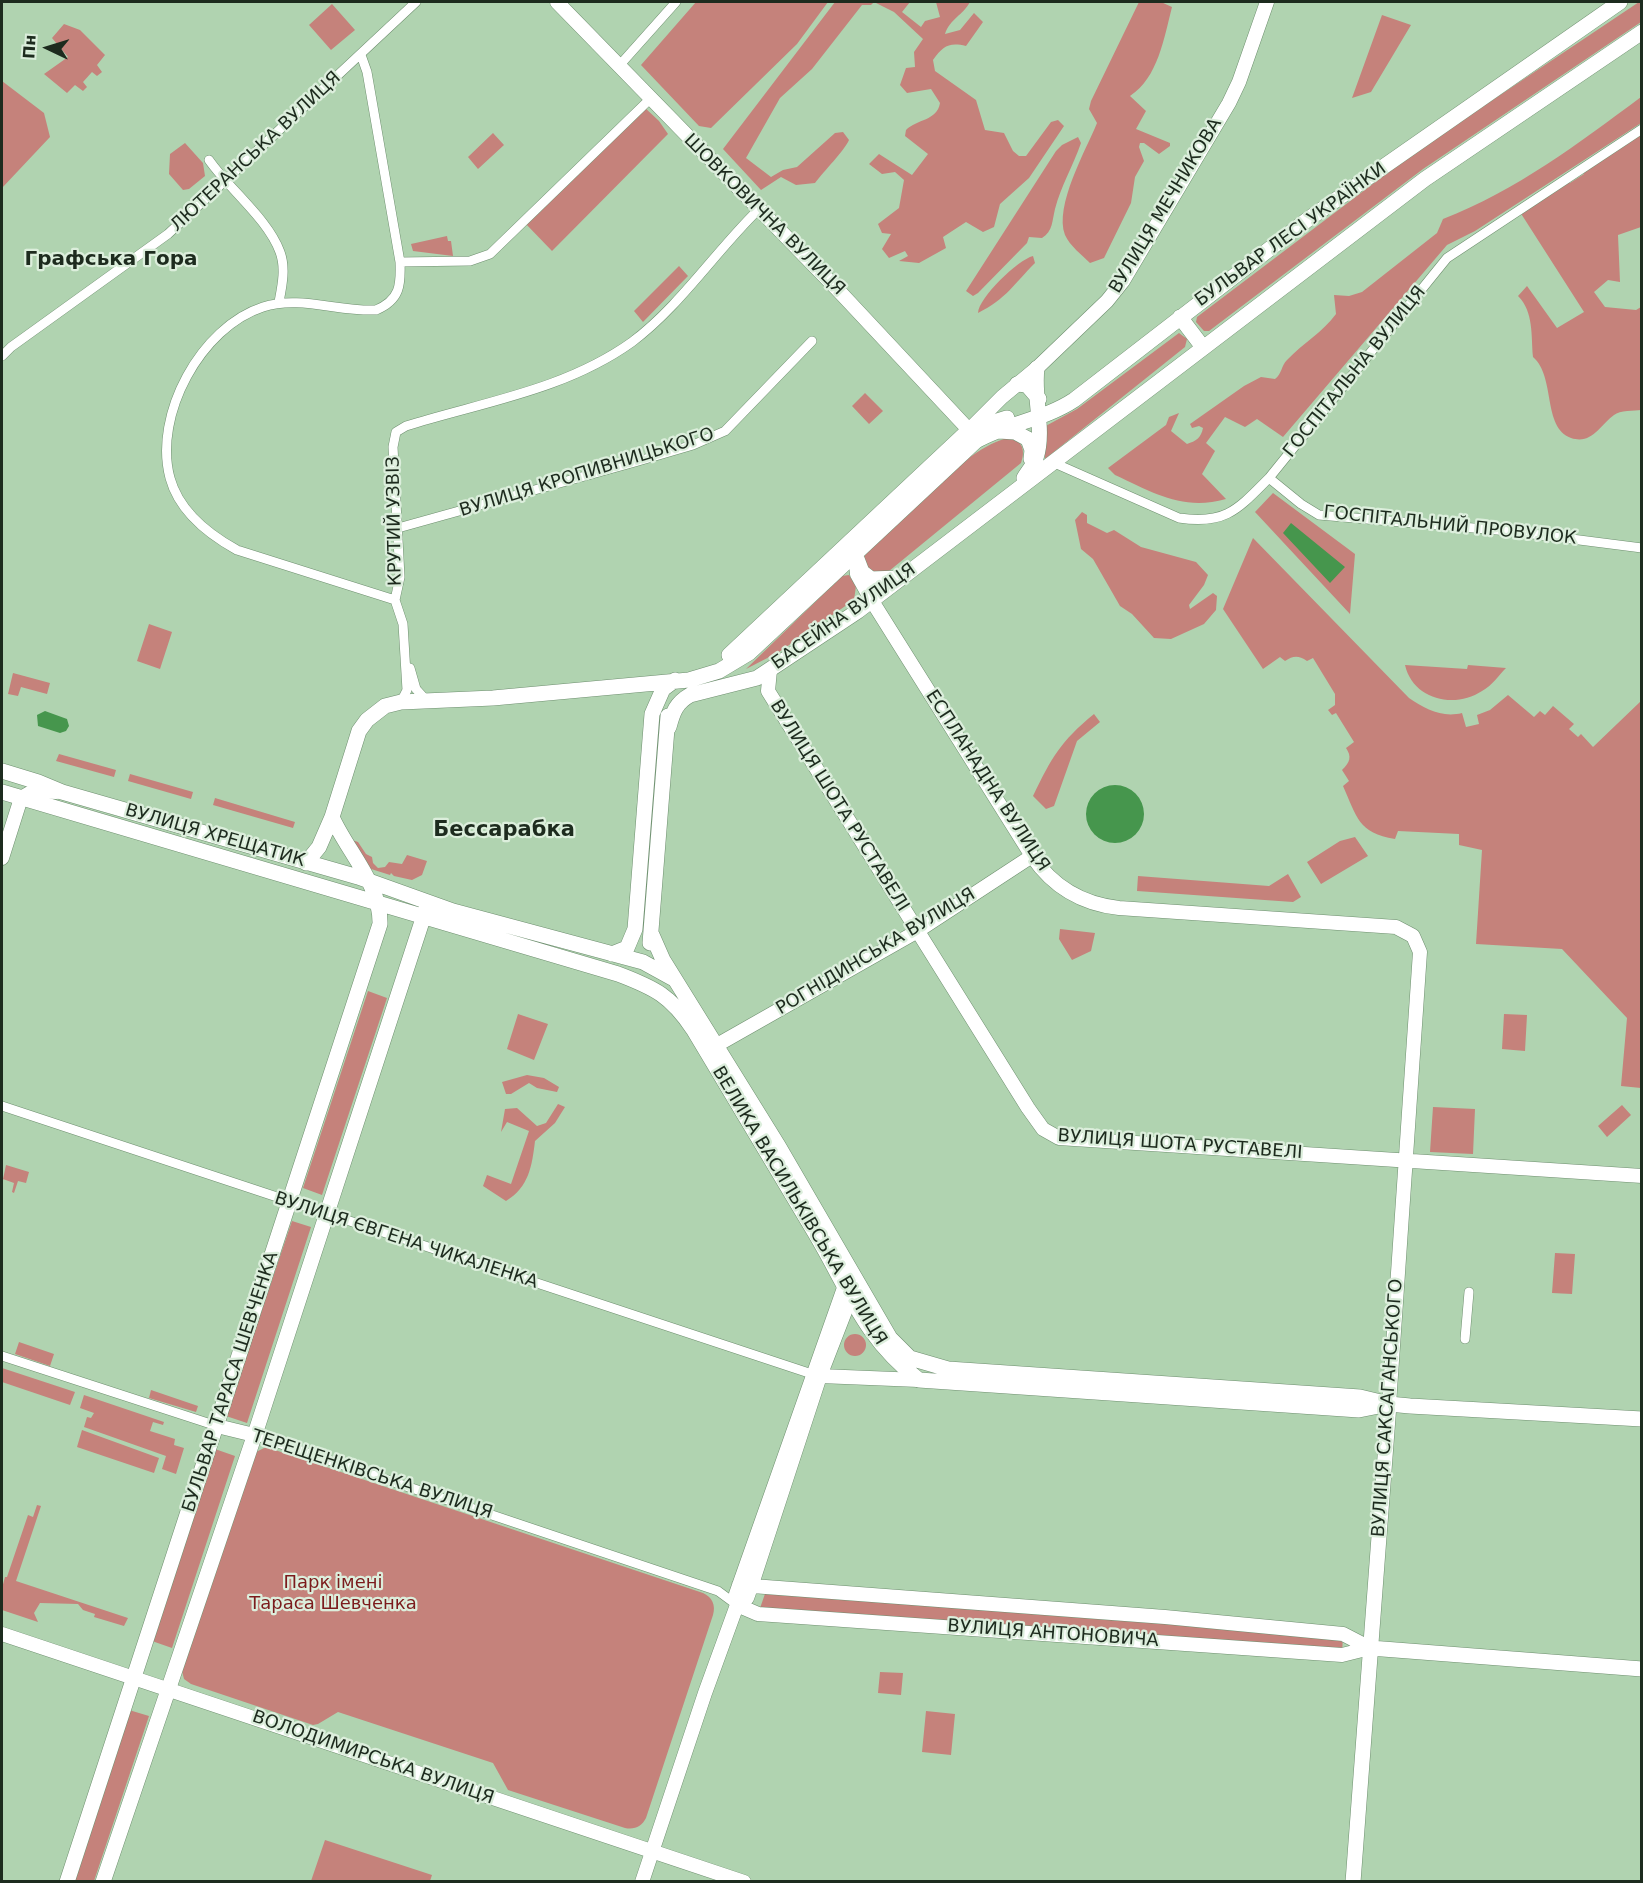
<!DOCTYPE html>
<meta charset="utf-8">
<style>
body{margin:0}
#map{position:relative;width:1643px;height:1883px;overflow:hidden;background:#b0d3b0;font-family:"DejaVu Sans",sans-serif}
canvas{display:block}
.frame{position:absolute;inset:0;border:3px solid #1d2b1e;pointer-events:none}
.north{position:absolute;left:18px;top:18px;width:60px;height:60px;-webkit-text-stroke:4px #dceedc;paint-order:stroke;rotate:274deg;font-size:16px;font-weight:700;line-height:24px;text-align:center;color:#1d2b1e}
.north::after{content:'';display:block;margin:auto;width:21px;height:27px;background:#1d2b1e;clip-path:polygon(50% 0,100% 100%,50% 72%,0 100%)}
</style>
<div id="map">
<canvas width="1643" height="1883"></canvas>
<div class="frame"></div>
<div class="north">Пн</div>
</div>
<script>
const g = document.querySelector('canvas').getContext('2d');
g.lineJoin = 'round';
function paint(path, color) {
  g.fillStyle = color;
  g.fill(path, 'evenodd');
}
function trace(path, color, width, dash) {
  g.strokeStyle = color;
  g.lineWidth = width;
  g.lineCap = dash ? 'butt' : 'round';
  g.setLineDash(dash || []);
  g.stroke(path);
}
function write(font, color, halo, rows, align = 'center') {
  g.font = font + ' "DejaVu Sans",sans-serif';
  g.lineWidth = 4.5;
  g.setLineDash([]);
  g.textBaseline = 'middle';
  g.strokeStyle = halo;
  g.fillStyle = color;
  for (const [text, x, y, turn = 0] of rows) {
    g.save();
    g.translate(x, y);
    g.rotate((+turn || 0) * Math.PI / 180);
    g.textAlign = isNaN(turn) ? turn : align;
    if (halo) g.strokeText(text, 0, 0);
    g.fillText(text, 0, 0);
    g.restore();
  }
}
paint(new Path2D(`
 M696 2H828L797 44 711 128 699 126 641 65Z
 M835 2H910L902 12 921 27 925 21 940 17 936 2H970C963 15 950 19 945 34L960 30 974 13 983 22 966 46C949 42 943 46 933 60L935 71 976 100 985 130 1004 133 1013 151 1019 156H1026L1051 122 1058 120 1064 126 1029 178 1000 204 994 227 983 232 966 222 943 237 946 248 919 263 899 261 908 256 905 251 889 258 882 249 891 234 882 233 878 224 899 208 904 180 895 172 882 174 869 164 879 154 912 175 928 154 905 136 906 130C917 119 937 121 940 103L931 89 907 93 900 85 906 68 915 67 914 52 923 39 894 12 874 2 871 5H862L812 69 780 98 746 158 771 177 783 170 797 167 835 133 843 132 849 140C844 151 824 171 815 183L796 185 781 177 761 190 723 149Z
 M1139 2H1161L1172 7C1164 38 1158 78 1130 96L1146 111 1136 129 1170 143V146L1159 154 1144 143H1140L1139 147 1144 161 1135 177 1131 203 1104 258 1090 263C1082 255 1070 246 1065 235 1054 206 1086 150 1097 123L1089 109 1091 101Z
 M1639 2H1641V22L1423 169 1209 331H1204L1196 322 1197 317 1415 152Z
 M332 4 355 30 331 50 309 25Z
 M1382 15 1411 25 1371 92 1352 98Z
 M64 24 80 30 105 55 97 65 102 72 97 76 92 72 83 82 87 87 83 91 75 85 67 93 44 74 68 57 52 38Z
 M2 81 44 113 50 137 2 188Z
 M1641 97V123L1475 231 1447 245 1283 437 1257 419 1245 427 1225 417 1206 443 1215 451 1202 474 1226 499C1183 511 1154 493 1115 475L1108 468 1166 425 1169 417 1179 413 1171 431 1187 444C1196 441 1201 438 1203 428L1199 426 1192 428 1190 424 1244 386 1261 377 1275 379C1282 374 1281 366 1287 360 1303 343 1322 333 1336 314L1334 295 1349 296 1362 292 1437 233 1443 219C1516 191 1579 143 1641 97Z
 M643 106 659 121 668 134 552 251 524 222Z
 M1641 132V227L1618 235 1620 282 1608 280 1594 292 1605 307 1636 310 1641 307V410C1634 411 1620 410 1614 415 1600 425 1592 445 1571 438 1542 427 1556 377 1533 357 1531 336 1534 312 1518 296L1527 286 1557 328 1584 312 1520 212 1567 180 1570 183 1584 174 1581 170Z
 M493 133 504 145 478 169 468 157Z
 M1078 137 1081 143C1073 166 1061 186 1055 209 1052 221 1053 231 1042 238L1029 237 1027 243 978 293 973 296 966 291 1056 151 1062 145Z
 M185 143 203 163 205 176 189 189 183 190 169 174 170 154Z
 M447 236 448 241H451L453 256 413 251 411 244Z
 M1033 256 1035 263C1014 284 1006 299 978 313 979 297 1018 260 1033 256Z
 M679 266 688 276 643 322 634 311Z
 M1179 333 1187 339 1185 347 1045 459 1042 428 1077 409Z
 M865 393 883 411 869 424 852 406Z
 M1008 438C1022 439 1026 450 1021 463L883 576H869L863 558 866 554C900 522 965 447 1008 438Z
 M1273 493 1355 554 1350 614 1255 512Z
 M1082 512 1087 515V523L1107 533 1114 530 1141 547 1196 562 1208 575 1204 585 1189 605 1190 609 1213 593 1217 596 1216 610 1204 624 1171 639 1154 638 1132 614 1120 606 1093 559 1081 549 1075 520Z
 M1253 538 1409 698C1425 709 1442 718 1462 713L1466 727 1479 724 1477 715 1490 710 1508 695 1534 717 1540 711 1545 715 1553 706 1574 724 1569 729 1578 737 1581 734 1593 747 1641 701V1088L1621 1086 1627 1018 1562 949 1476 944 1482 850 1459 845V834L1398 831 1395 839C1358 833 1357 817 1343 786L1349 781 1342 770C1350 762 1352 757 1346 748L1354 742 1336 713 1332 715 1328 710 1335 705V694L1313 658 1307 661C1298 655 1293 656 1285 661L1280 657 1263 669 1223 609Z
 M849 575 856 586 854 600 779 652 746 669 842 576Z
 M149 624 172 632 160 669 137 661Z
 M1405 665 1467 669 1468 665 1506 668C1499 675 1492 686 1482 691 1455 709 1413 700 1405 665Z
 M13 673 50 683 47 694 21 687 18 696 8 694Z
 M1094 714 1100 722 1077 741 1054 806 1046 809 1033 796C1052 757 1060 742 1094 714Z
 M59 754 116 770 114 777 56 761Z
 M130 774 193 792 191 799 128 781Z
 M215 798 295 822 293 828 213 805Z
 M1355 837 1368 856 1321 884 1307 862 1340 841Z
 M349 839 358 842 366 854 372 857 373 863 378 868 385 867 389 862 402 864 407 855 427 861 422 875 412 880 394 876 391 873 390 875 368 868Z
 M1288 874 1301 897 1293 902 1137 891 1138 876 1269 886Z
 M1060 929 1095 933 1091 951 1072 960 1059 939Z
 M368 991 387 998 322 1195 303 1188Z
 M518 1014 548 1024 534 1060 507 1049Z
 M1504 1014 1527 1015 1525 1051 1502 1049Z
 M527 1075 544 1078 559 1087 557 1092 537 1088 529 1083 511 1094H506L502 1082Z
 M558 1104 565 1107 555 1123 535 1141C532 1166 529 1187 506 1201L483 1186 487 1175 511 1184 529 1131 507 1122 501 1132 505 1109 517 1108 537 1126 546 1123Z
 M1622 1105 1631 1115 1607 1137 1598 1126Z
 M1433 1107 1475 1109 1473 1154 1430 1152Z
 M6 1165 29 1172 26 1183 18 1181 14 1193 12 1192 14 1183 3 1179 2 1184Z
 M292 1221 311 1227 247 1423 226 1416Z
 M1555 1253 1575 1254 1572 1294 1552 1293Z
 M844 1345a11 11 0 1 1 22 0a11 11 0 1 1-22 0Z
 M19 1342 54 1354 50 1366 15 1354Z
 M2 1368 75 1392 70 1405 2 1382Z
 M151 1390 198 1406 196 1412 149 1398Z
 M84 1395 164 1422 163 1425 153 1422 150 1431 175 1439 174 1445 184 1448 176 1474 162 1469 166 1456 84 1427 87 1417 91 1418 94 1413 80 1408Z
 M82 1430 159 1458 154 1473 77 1447Z
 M266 1447 703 1593C712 1597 716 1605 713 1615L646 1818C642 1826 635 1830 625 1828L508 1790 493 1763 338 1712 318 1724 313 1725 191 1684 184 1679 182 1671 254 1453Z
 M215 1449 235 1456 172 1648 152 1641Z
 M37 1505 41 1506 16 1581 128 1618 124 1626 94 1617 95 1614 83 1610 78 1604 40 1603 34 1613 38 1622 2 1610V1588L5 1577H7L28 1515 33 1517Z
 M767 1588 1343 1634 1342 1655 758 1614Z
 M880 1672 903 1673 901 1695 878 1693Z
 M129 1710 149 1716 94 1881 72 1882Z
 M926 1711 955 1714 951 1755 922 1752Z
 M325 1840 432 1875 430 1881H311Z`), '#c5827b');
paint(new Path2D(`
 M1291 523 1345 567 1330 583 1283 533Z
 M45 711 67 719 69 726 66 731 60 733 38 726 37 715Z
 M1086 814a29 29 0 1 1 58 0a29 29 0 1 1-58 0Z`), '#46964d');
const street = new Path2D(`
 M361 55 367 72 400 262C401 285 400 300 376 310 339 312 299 295 263 307 201 327 153 415 170 478 179 511 208 534 237 550L395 600
 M618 67 676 2
 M209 160C229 189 268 219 280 252 286 268 282 286 279 302
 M400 262 470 261 490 254 650 99
 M2 356 11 347 168 234 416 2
 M1052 462 1179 518C1226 525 1238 509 1269 478L1447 258 1642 129
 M1269 478 1301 504 1319 515 1509 531 1642 548
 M398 528 635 462 693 445 725 431 812 341
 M410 668 416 689 426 700
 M401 702 407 690 403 624 395 600 400 577 393 447 396 432 406 426C483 402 565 390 632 342 680 306 715 252 758 210
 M2 1106 818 1376
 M1465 1339 1469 1292
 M2 1356 217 1426
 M254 1435 718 1591 737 1605`);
const secondary = new Path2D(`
 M557 2 838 290 969 430
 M968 431 1002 397 1037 368 1107 301 1123 281 1229 103 1239 82 1267 2
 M856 564 857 574 872 601 1032 856C1053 887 1082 904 1119 908L1396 927 1413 936 1420 952 1389 1404
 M770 670 768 691 1028 1108 1043 1129 1059 1138 1642 1176
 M2 858 21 798 33 791 56 792
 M717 1045 916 932 1032 856
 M820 1376 919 1380
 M217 1426 254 1435
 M739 1585 1165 1617 1343 1634 1370 1648
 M737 1605 758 1614 1342 1655 1370 1648
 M737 1605 747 1598 751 1587 820 1376 853 1291
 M2 1634 744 1882
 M642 1882 705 1693 737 1605 736 1594 845 1285 851 1281`);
const primary = new Path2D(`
 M1180 317 1202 346
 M1017 384 1027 385 1039 399
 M999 431 1015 432 1028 439 1032 450 1031 459
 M1024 478C1028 471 1034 465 1036 458 1045 430 1033 397 1037 368
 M857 559 862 572 871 579 899 578
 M729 655 969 430 1007 418
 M669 727C673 712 676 703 690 695L757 678 858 611 1425 179 1642 32
 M2 771 38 782 62 792 358 877 453 911 643 962 672 978
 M2 792 618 974C655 988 671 996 693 1029 733 1097 774 1165 815 1233 849 1290 864 1338 919 1380L1359 1410 1389 1404
 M306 863 319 847 332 817 359 731 367 720 385 706 401 702 493 698 689 680 719 671 749 653 976 441C1007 423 1044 420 1074 400L1307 220 1620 2
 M652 935 663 960 779 1147 890 1338 910 1358 948 1369 1360 1397 1389 1404 1410 1406 1642 1419
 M650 943 668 716
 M612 954 627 948 635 929 652 714 663 689 675 680
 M1370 1648 1642 1669
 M67 1882 380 924C381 885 347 851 332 817
 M103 1882 257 1428 428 903
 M1353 1882 1389 1404`);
trace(street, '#6e8f6f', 10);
trace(secondary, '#6e8f6f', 15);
trace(primary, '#6e8f6f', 16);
trace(street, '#fff', 9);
trace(secondary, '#fff', 14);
trace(primary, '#fff', 15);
write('18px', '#1d2b1e', '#dceedc', [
 ["ЛЮТЕРАНСЬКА ВУЛИЦЯ",256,152,-43],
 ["ВУЛИЦЯ МЕЧНИКОВА",1166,206,-59],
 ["ШОВКОВИЧНА ВУЛИЦЯ",764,215,45],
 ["БУЛЬВАР ЛЕСІ УКРАЇНКИ",1291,235,-36],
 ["ГОСПІТАЛЬНА ВУЛИЦЯ",1355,372,-51],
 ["ВУЛИЦЯ КРОПИВНИЦЬКОГО",587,473,-17],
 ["КРУТИЙ УЗВІЗ",395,521,-91],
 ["ГОСПІТАЛЬНИЙ ПРОВУЛОК",1450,526,6],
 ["БАСЕЙНА ВУЛИЦЯ",844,617,-35],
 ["ЕСПЛАНАДНА ВУЛИЦЯ",987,781,57],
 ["ВУЛИЦЯ ШОТА РУСТАВЕЛІ",839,806,58],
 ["ВУЛИЦЯ ХРЕЩАТИК",215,836,16],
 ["РОГНІДИНСЬКА ВУЛИЦЯ",876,952,-31],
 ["ВУЛИЦЯ ШОТА РУСТАВЕЛІ",1180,1145,4],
 ["ВЕЛИКА ВАСИЛЬКІВСЬКА ВУЛИЦЯ",799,1206,59],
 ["ВУЛИЦЯ ЄВГЕНА ЧИКАЛЕНКА",406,1241,18],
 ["БУЛЬВАР ТАРАСА ШЕВЧЕНКА",231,1382,-72],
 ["ВУЛИЦЯ САКСАГАНСЬКОГО",1388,1408,-86],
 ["ТЕРЕЩЕНКІВСЬКА ВУЛИЦЯ",372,1475,18],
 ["ВУЛИЦЯ АНТОНОВИЧА",1053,1634,4],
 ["ВОЛОДИМИРСЬКА ВУЛИЦЯ",373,1758,19]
]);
write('18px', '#7b1b1c', '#dceedc', [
 ["Парк імені",333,1583],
 ["Тараса Шевченка",333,1604]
]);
write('bold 20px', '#1d2b1e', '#dceedc', [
 ["Графська Гора",111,260]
]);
write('bold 21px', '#1d2b1e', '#dceedc', [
 ["Бессарабка",504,831]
]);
</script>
